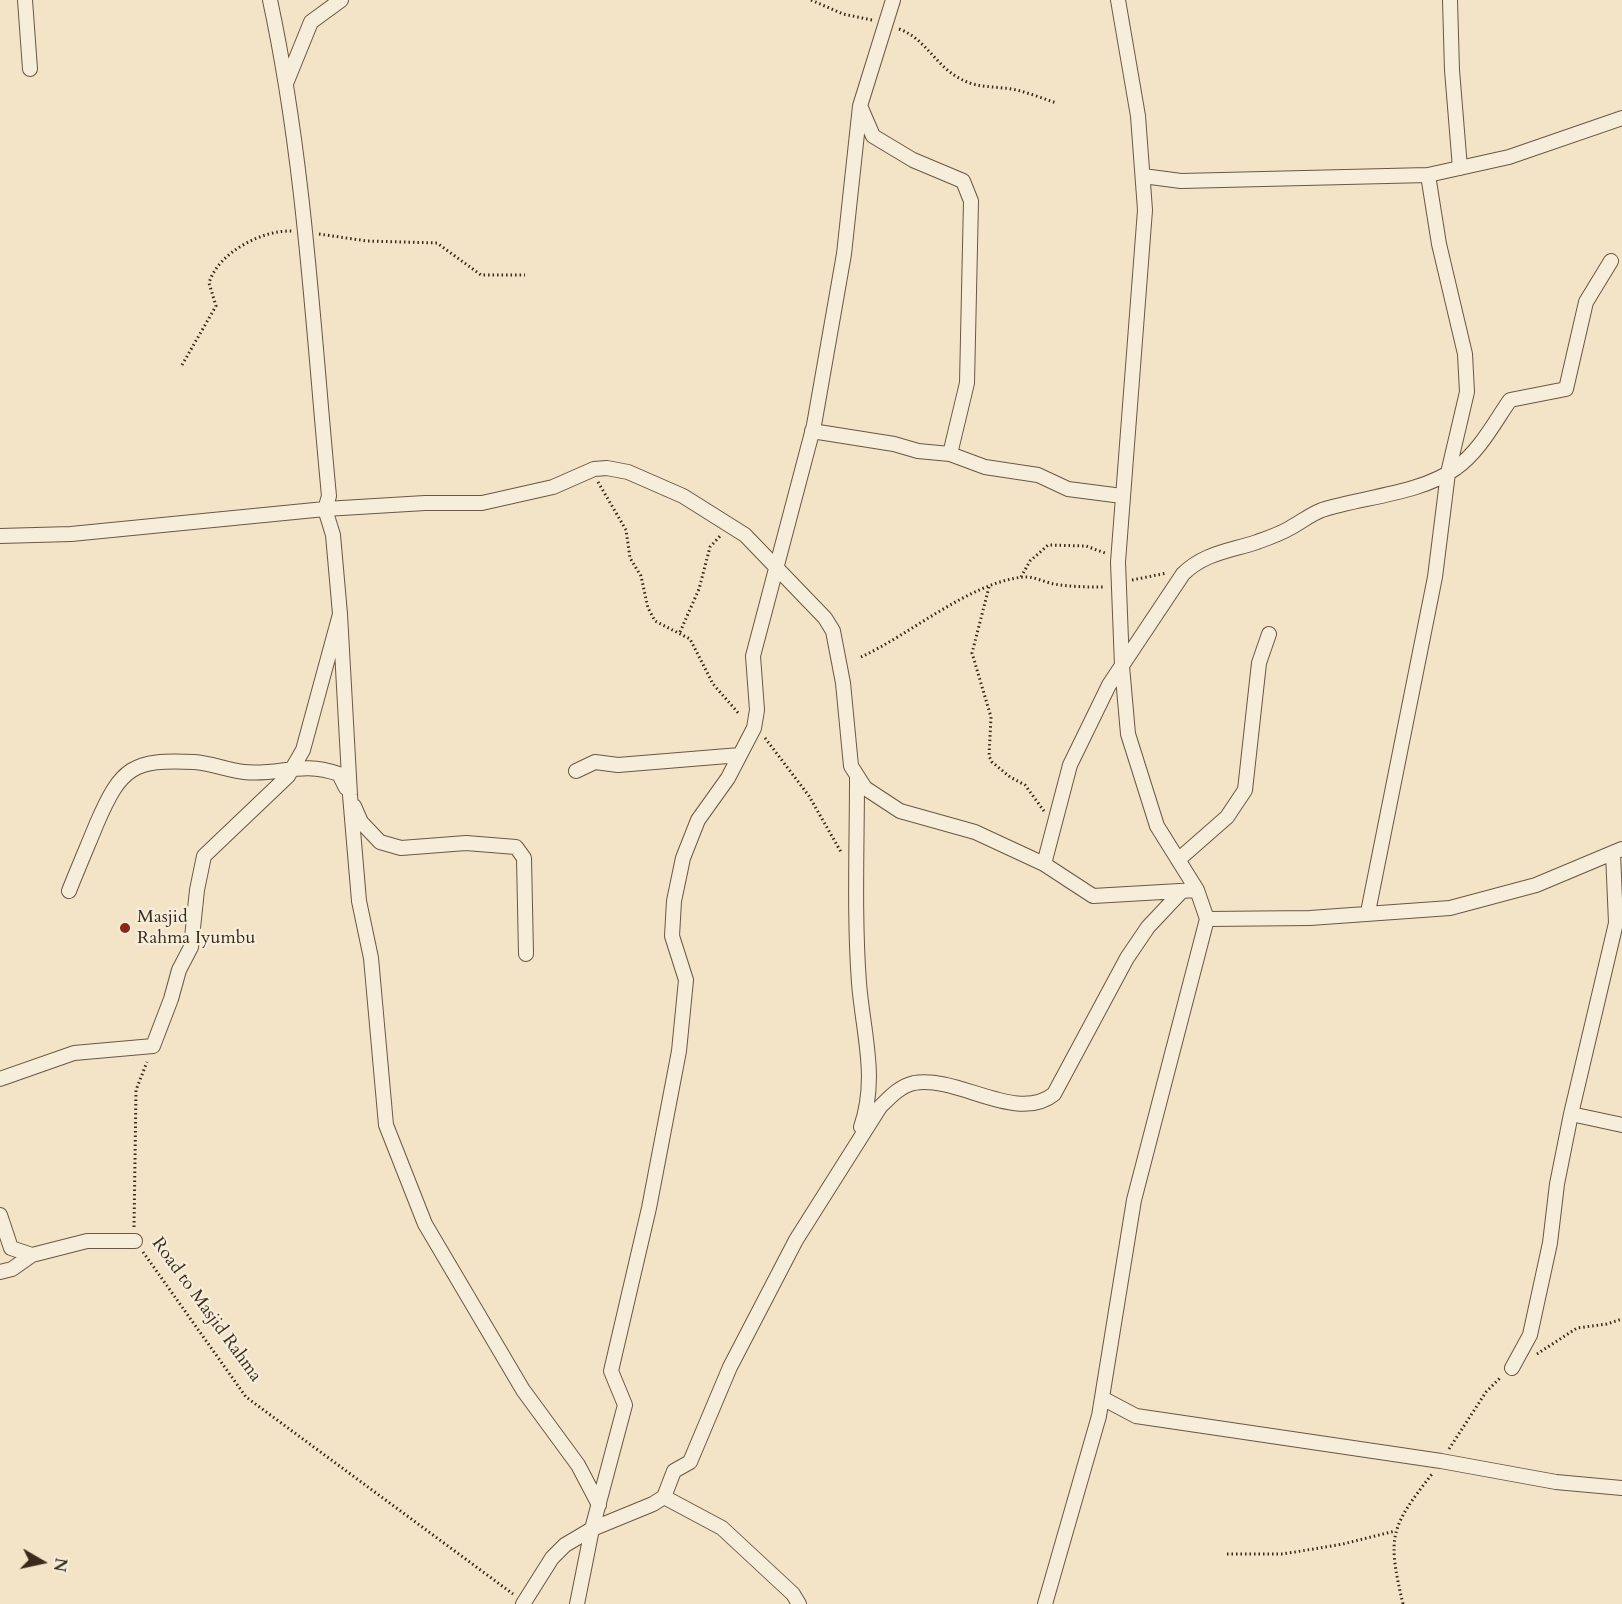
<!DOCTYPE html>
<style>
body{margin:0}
#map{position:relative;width:1622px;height:1604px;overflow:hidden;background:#f3e3c7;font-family:Cardo,serif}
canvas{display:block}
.north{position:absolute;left:12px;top:1532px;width:60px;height:60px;-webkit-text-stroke:4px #f7eddb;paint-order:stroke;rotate:99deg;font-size:16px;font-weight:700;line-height:24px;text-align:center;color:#392a19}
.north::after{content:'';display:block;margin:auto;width:21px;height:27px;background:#392a19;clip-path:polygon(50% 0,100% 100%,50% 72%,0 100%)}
</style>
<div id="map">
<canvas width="1622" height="1604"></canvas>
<div class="north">N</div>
</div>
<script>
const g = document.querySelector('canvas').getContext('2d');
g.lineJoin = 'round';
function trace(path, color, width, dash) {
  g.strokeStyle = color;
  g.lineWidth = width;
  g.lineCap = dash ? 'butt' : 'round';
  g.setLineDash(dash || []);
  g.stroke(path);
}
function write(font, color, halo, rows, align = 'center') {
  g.font = font + ' Cardo,serif';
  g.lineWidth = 4.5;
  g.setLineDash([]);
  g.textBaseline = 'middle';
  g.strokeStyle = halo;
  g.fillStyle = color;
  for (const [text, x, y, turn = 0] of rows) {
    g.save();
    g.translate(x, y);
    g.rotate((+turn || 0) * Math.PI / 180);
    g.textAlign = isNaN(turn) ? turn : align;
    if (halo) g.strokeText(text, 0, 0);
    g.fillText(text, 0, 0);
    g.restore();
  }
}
const street = new Path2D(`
 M25 0 30 69
 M270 0C305 163 313 330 329 496L325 509
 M1118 0 1138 116 1145 210 1118 562 1122 666 1128 734 1157 826 1197 890
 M1450 0 1452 70 1460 168
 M287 81 311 22 341 0
 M861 108 873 136 913 160 963 181 971 201 967 383 950 454
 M1143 176 1181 181 1428 175 1509 157 1622 118
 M812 431 894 444 918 451 950 454 985 467 1038 475 1068 489 1122 496
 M0 536 71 534 325 509 425 503H482L553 487 594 469 607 468 628 472 683 496 745 535 825 618 833 631 843 683 851 766 865 788 900 811 975 832 1044 864 1093 896 1197 890 1207 919 1310 918 1450 908 1536 885 1622 849
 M340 614 350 795 359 901 371 958 386 1125 425 1224 523 1390 578 1465 599 1505
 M576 771 595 762 618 765 740 755
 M857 777C857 845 854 915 859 983 863 1033 878 1078 861 1127
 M354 806 361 822 380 842 401 848 466 843 516 847 524 858 526 954
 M1178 860 1227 817 1245 790 1259 663 1269 634
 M1044 864 1070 765 1109 685 1183 574C1204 553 1230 551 1257 542 1268 538 1280 534 1290 528 1301 522 1311 514 1322 510 1361 497 1421 494 1456 468 1479 452 1494 423 1510 400L1566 389 1586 302 1611 261
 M69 891C78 868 88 845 97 823 121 767 133 759 194 762 211 763 227 770 244 772 280 776 301 760 339 774L346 788
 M1368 912 1435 577 1448 473 1467 392 1465 354 1439 244 1428 175
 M0 1079 74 1053 153 1046 171 999 179 970 191 947 197 890 204 856 288 776 303 750 340 614 333 535 325 509
 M1571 1114 1622 1125
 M0 1215 11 1248 32 1255 87 1241H135
 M0 1272 12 1269 32 1255
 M1512 1368 1530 1335 1550 1243 1557 1184 1571 1114 1616 923 1613 853
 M1102 1398 1136 1416 1441 1461 1556 1482 1622 1488
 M664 1497 722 1528 793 1594 799 1604
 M523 1604 552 1558 565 1545 592 1529 653 1504 664 1497 674 1471 690 1462 730 1367 796 1240 880 1107C890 1097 900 1086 914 1083 958 1075 1017 1124 1054 1094L1127 958 1148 927 1181 892
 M577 1604 592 1529 625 1405 611 1371 649 1208 679 1051 686 980 672 936 674 901 683 858 698 820 728 778 754 728 757 710 753 656 814 425 844 254 860 106 893 0
 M1045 1604 1099 1416 1134 1200 1207 919`);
trace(street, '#685844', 16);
trace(new Path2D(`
 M811 0 843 14 872 20
 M899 29C925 38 935 65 959 78 974 87 987 86 1003 88 1021 89 1040 98 1057 103
 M319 234 367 241 437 243 481 275H525
 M182 365 216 306 209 283C218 253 261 230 292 231
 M598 482 626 530 630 558 641 576 648 608 655 621 690 639 713 684 740 715
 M1021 577 1030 561 1048 545 1086 546 1105 553
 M1132 580 1167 573
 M989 587 972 653 991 717 989 756 992 762 1010 777 1025 785 1044 811
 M680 632 699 589 710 547 721 535
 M861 657C911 634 969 583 1023 577 1033 576 1044 582 1054 584 1071 587 1088 587 1105 587
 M765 738 809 796 841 852
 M134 1227 136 1090 147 1062
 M143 1252 246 1397 513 1594
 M1537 1354 1577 1328 1607 1324 1622 1319
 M1449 1449 1486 1392 1501 1377
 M1227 1554H1283L1343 1544 1395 1531
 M1403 1604C1387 1536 1390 1528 1432 1474`), '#392a19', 3, [1.5, 3]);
trace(street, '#f7eddb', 14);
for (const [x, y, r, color] of [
 [125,928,6,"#8f2418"]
]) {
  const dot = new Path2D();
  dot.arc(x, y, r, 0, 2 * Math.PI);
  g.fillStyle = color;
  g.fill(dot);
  trace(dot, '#f7eddb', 2);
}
write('18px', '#392a19', '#f7eddb', [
 ["Masjid",137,918],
 ["Rahma Iyumbu",137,939]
], 'left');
write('18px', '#392a19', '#f7eddb', [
 ["Road to Masjid Rahma",206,1310,54]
]);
</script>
